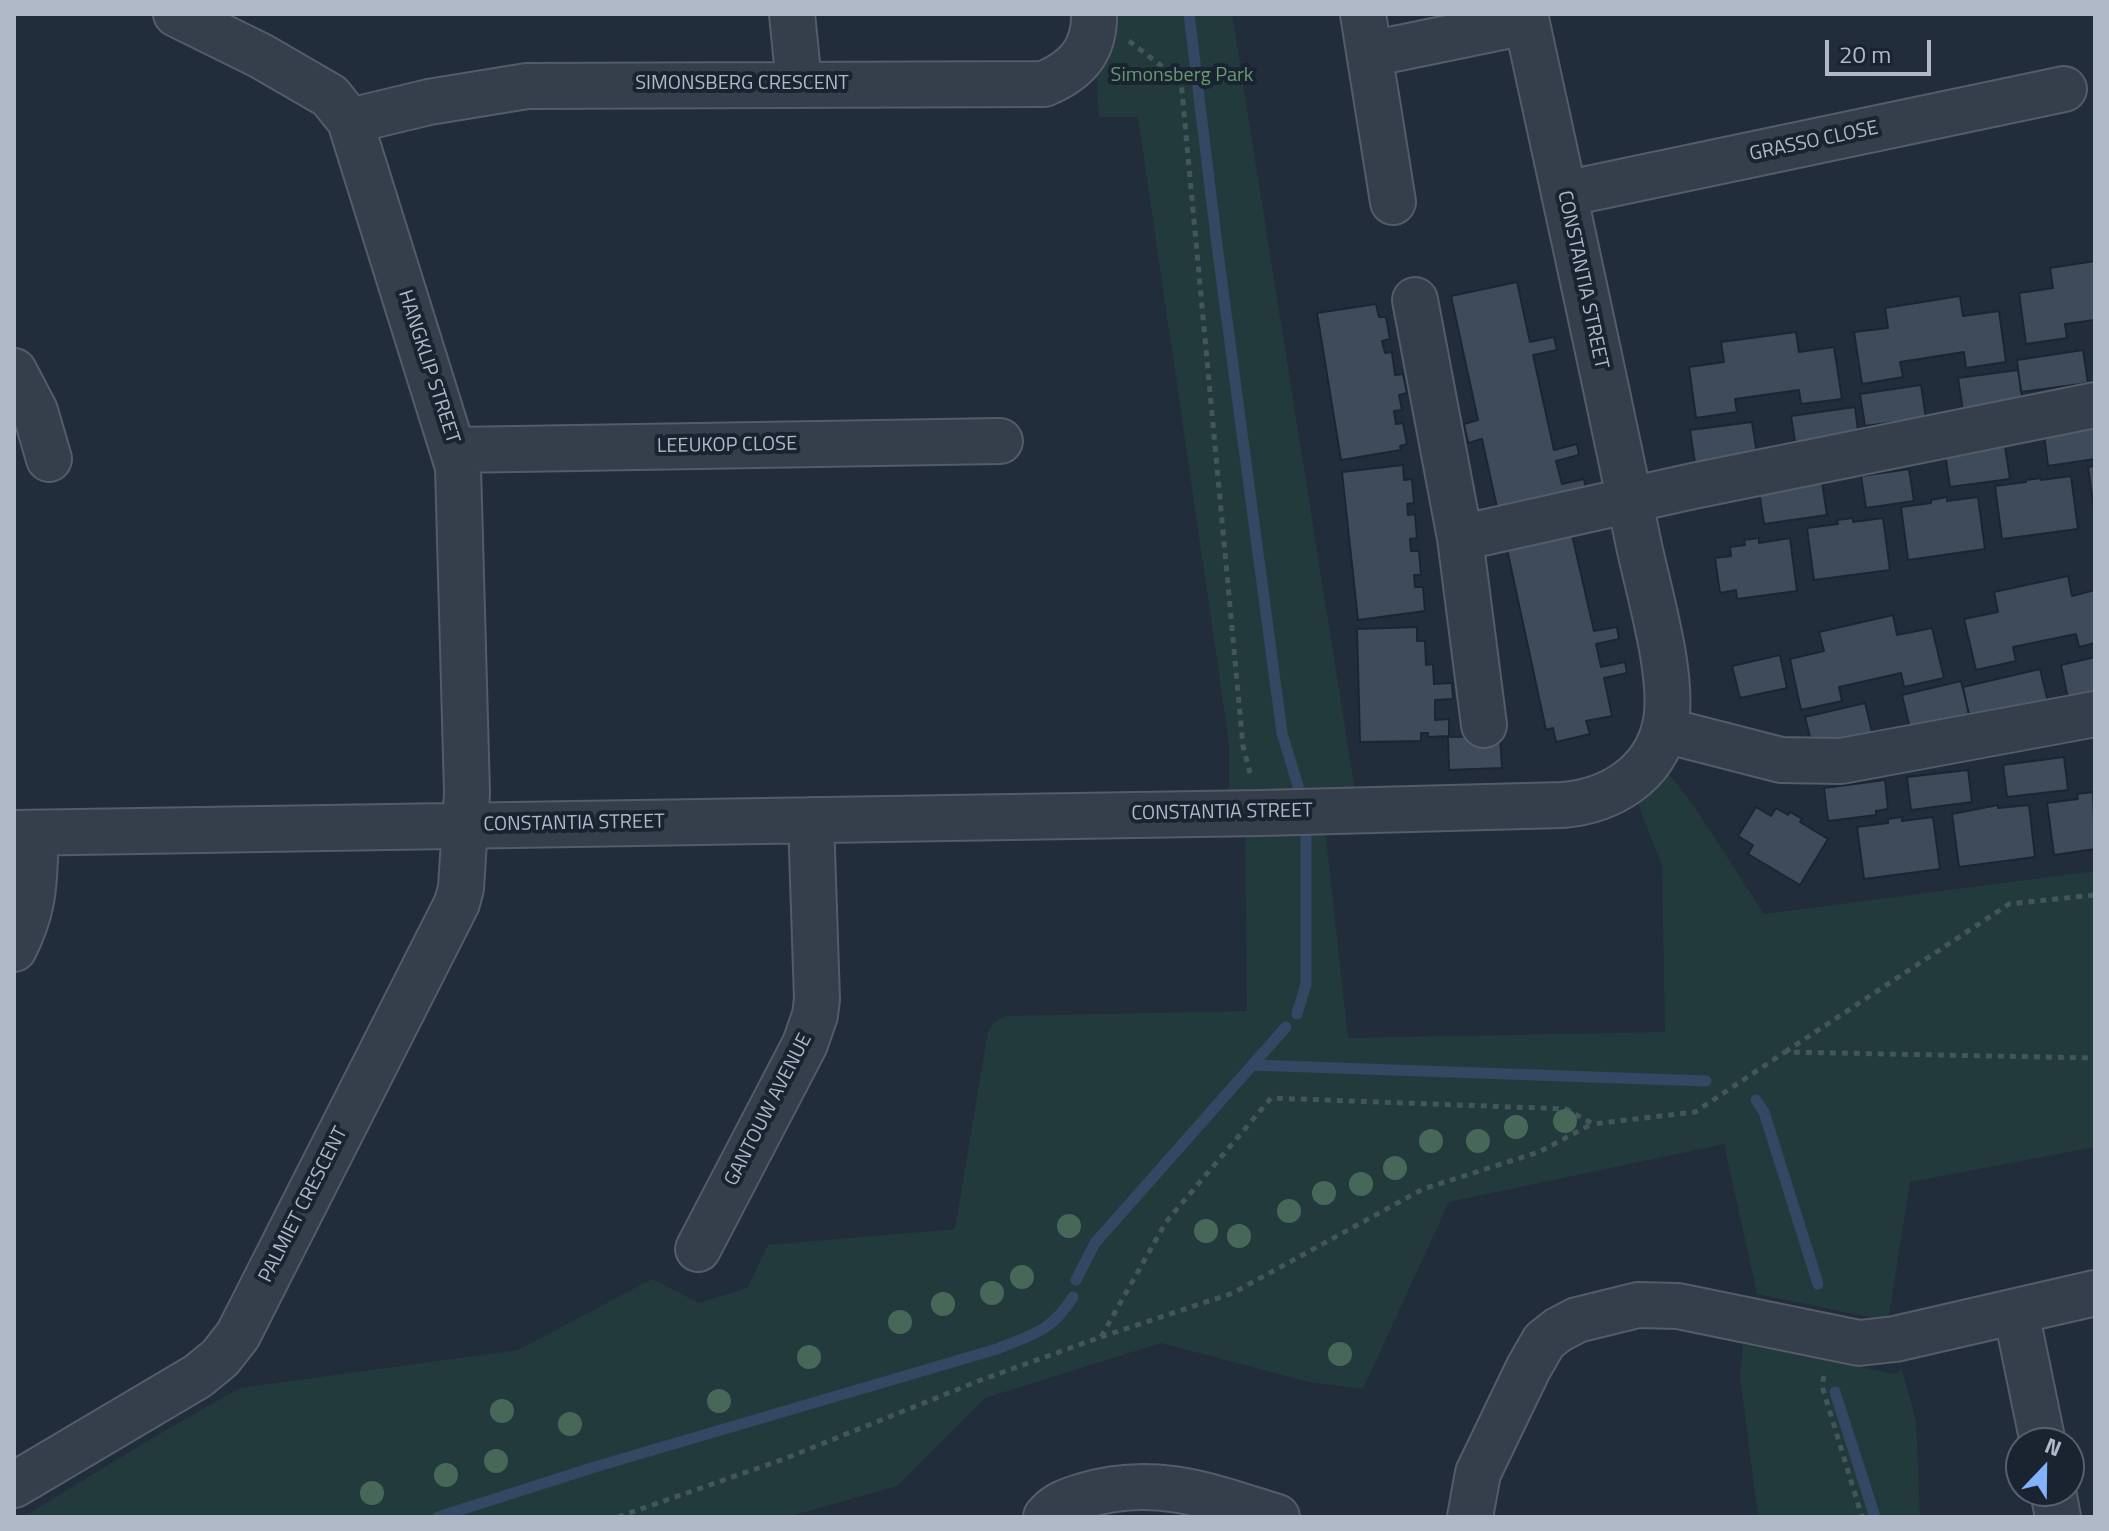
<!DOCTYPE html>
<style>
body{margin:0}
#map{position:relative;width:2109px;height:1531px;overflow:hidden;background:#212d3b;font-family:"Titillium Web",sans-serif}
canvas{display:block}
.frame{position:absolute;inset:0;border:16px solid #b0b9c7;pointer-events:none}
.north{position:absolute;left:2005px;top:1427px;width:80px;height:80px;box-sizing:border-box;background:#1a2430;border:2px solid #56606c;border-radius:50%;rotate:22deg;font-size:22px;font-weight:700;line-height:32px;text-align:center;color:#b0b9c7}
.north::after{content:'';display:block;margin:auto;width:28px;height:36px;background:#81b2fc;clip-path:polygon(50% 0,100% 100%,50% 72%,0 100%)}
.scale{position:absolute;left:1825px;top:40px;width:106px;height:36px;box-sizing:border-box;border:4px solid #b0b9c7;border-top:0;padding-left:10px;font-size:24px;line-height:28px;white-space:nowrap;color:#b0b9c7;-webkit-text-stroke:6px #1a2430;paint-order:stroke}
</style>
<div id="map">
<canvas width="2109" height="1531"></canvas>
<div class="frame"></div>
<div class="north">N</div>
<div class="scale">20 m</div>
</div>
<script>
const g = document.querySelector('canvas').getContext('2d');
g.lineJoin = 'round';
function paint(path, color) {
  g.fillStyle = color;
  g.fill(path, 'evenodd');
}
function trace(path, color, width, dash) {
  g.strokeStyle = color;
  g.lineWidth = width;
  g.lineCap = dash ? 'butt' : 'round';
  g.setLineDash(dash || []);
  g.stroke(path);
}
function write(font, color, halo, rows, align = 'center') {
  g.font = font + ' "Titillium Web",sans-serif';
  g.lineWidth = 8;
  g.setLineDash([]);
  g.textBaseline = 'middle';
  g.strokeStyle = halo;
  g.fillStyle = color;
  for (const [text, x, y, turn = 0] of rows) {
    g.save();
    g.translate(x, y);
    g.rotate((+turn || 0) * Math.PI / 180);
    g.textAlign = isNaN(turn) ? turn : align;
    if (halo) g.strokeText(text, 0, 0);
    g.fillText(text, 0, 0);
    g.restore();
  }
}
paint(new Path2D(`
 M1111 14H1232L1355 791 1229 792V742L1138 117H1099L1096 64Z
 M1665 769 1694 806 1764 914 2095 871V1147L1910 1182 1888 1321 1757 1294 1724 1144 1449 1202 1363 1389 1309 1382 1161 1343 985 1398 897 1486 787 1517H23L159 1434 240 1388 518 1350 652 1279 699 1303 747 1288 768 1245 955 1229 988 1032 994 1023 1005 1016 1247 1011 1245 829 1325 828 1348 1038 1665 1032 1662 865 1637 802Z
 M1743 1344 1895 1374 1902 1370 1916 1421 1920 1517H1758L1740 1376Z`), '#233a3c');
trace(new Path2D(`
 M1189 14 1217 245 1282 733 1298 786
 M1297 1014 1306 984V838
 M1252 1065 1706 1081
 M1756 1100 1764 1112 1818 1284
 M1076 1280 1095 1243 1286 1027
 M1835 1392 1875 1517
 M438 1517 598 1466 997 1349C1033 1334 1051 1332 1073 1297`), '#344863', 11);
const building = new Path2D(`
 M2095 261V320L2065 324 2067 338 2026 344 2019 293 2053 288 2050 268Z
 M1517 282 1530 342 1554 337 1557 350 1533 355 1554 450 1577 444 1579 455 1556 461 1562 484 1584 479 1590 508 1498 512 1482 439 1468 443 1464 424 1478 420 1451 296Z
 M1960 296 1963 316 1999 311 2006 362 1966 368 1964 352 1900 362 1903 377 1862 384 1854 332 1888 328 1885 308Z
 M1376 304 1379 317H1386L1390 339 1382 341 1385 353 1392 352 1395 375 1403 374 1407 393 1399 395 1402 410 1394 411 1396 424 1403 423 1407 444 1400 446 1401 450 1341 460 1317 313Z
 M1796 332 1799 352 1834 347 1842 399 1801 404 1799 390 1735 399 1737 412 1696 418 1689 367 1724 362 1721 342Z
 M2083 350 2088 383 2021 392 2017 360Z
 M2018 370 2023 402 1963 411 1958 378Z
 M1921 385 1926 418 1865 426 1860 394Z
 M1855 407 1859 439 1796 448 1791 416Z
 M1752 422 1757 454 1695 463 1690 430Z
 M2095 426V459L2048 466 2044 434Z
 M2005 446 2010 479 1950 487 1945 454Z
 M1403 465 1404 480 1412 479 1414 503 1407 504 1408 515 1415 514 1417 538 1410 539 1411 551H1419L1421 575H1414L1415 587H1423L1425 611 1358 620 1342 472Z
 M2095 466V517L2088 467Z
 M1909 469 1914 501 1866 508 1861 476Z
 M2071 476 2078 529 2002 539 1995 486 2026 482V480L2041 478V480Z
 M1822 482 1827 515 1764 524 1759 491Z
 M1947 497V501L1978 497 1985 549 1908 560 1901 507 1931 503V500Z
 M1853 518V522L1883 518 1890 570 1814 580 1807 528 1838 524 1837 520Z
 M1572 535 1594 631 1617 627 1619 639 1596 644 1601 667 1625 662 1627 673 1604 678 1612 716 1586 721 1590 734 1556 742 1553 728 1546 730 1507 549Z
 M1759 538V543L1790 538 1797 591 1737 599 1736 590 1720 593 1715 558 1731 556 1730 547 1745 545 1744 540Z
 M2068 576 2072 596 2095 590V643L2079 647 2076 634 2013 647 2016 661 1976 670 1964 619 1998 612 1994 592Z
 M1893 615 1897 635 1932 628 1944 678 1904 687 1901 673 1839 687 1842 701 1801 710 1790 659 1824 651 1819 632Z
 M1417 627V641H1425L1426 665 1433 664 1434 684 1452 683 1453 699 1435 700V720L1449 719V736L1428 737V733H1421V741L1360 742 1357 629Z
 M1780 655 1787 688 1740 698 1732 666Z
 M2095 657V692L2068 698 2061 665Z
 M2040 669 2048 702 1970 720 1963 687Z
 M1961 681 1969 714 1910 728 1902 695Z
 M1865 703 1873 736 1813 749 1805 717Z
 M1500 736 1502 768 1449 770 1448 737Z
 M2064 757 2068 790 2007 797 2003 765Z
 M1968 770 1972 802 1911 810 1907 777Z
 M1885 780 1888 809 1876 811V815L1828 821 1824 788Z
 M2093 792 2095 849 2054 855 2047 803 2078 799 2077 794Z
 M1998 805V808L2029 805 2035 857 1959 867 1952 814Z
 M1756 807 1771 816 1776 808 1788 815 1790 812 1802 819 1800 822 1828 839 1800 885 1748 854 1753 845 1738 836Z
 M1902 817V821L1933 817 1940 869 1864 879 1857 827 1888 823V819Z`);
paint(building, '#3d4b5b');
trace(building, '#1c2632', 2);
const minor = new Path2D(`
 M792 14 799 84
 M1363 14 1393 202
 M1370 54 1526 22
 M350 121 429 102 527 86 1044 84C1076 71 1095 50 1094 14
 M1564 194 2064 89
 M1415 300 1460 538 1484 725
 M14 371 35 411 49 459
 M455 450 1000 441
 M1460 538 1693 486 2095 405
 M1664 730 1781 760 1841 761 2095 714
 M14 833 1261 813 1563 805C1610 801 1654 775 1665 726 1676 680 1648 590 1638 541 1602 365 1563 189 1525 14
 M14 949C36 906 34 879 36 833
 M698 1249 805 1044 815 1015 817 999 811 820
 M2016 1312 2043 1443
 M14 1485 198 1376 220 1358 238 1335 457 903 461 888 467 793 458 467 350 121 330 96 261 56 176 14
 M2053 1491 2058 1517
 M1046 1517C1055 1505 1069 1500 1083 1496 1154 1474 1210 1496 1277 1517
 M1470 1517 1478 1473 1528 1369 1544 1341 1558 1330 1577 1320 1638 1305 1678 1306 1859 1343 1895 1339 2095 1293`);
trace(minor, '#535c69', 48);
trace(new Path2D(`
 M1129 41 1181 81 1243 746 1250 773
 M1785 1052 2009 904 2095 895
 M1101 1337 1233 1293 1423 1189 1539 1152 1592 1124
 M1824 1376 1822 1386 1862 1517
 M618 1517 784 1459 981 1380 1101 1337 1166 1222 1271 1098 1566 1109 1593 1124 1695 1112 1785 1052 2095 1058`), '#415759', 5, [6, 6]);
trace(minor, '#353e4b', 44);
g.fillStyle = '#476859';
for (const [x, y] of [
 [1565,1121],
 [1516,1127],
 [1431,1141],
 [1478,1141],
 [1395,1168],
 [1361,1184],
 [1324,1193],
 [1289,1211],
 [1069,1226],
 [1206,1231],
 [1239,1236],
 [1022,1277],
 [992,1293],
 [943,1304],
 [900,1322],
 [1340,1354],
 [809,1357],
 [719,1401],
 [502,1411],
 [570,1424],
 [496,1461],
 [446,1475],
 [372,1493]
]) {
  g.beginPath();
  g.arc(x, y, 12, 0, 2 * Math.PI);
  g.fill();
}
write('20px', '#669971', '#1a2430', [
 ["Simonsberg Park",1182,76]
]);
write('20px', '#b0b9c7', '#1a2430', [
 ["SIMONSBERG CRESCENT",742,84],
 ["GRASSO CLOSE",1814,142,-12],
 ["CONSTANTIA STREET",1582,280,78],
 ["HANGKLIP STREET",428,367,72],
 ["LEEUKOP CLOSE",727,446,-1],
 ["CONSTANTIA STREET",1222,813,-1],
 ["CONSTANTIA STREET",574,824,-1],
 ["GANTOUW AVENUE",769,1110,-63],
 ["PALMIET CRESCENT",304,1205,-63]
]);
</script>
